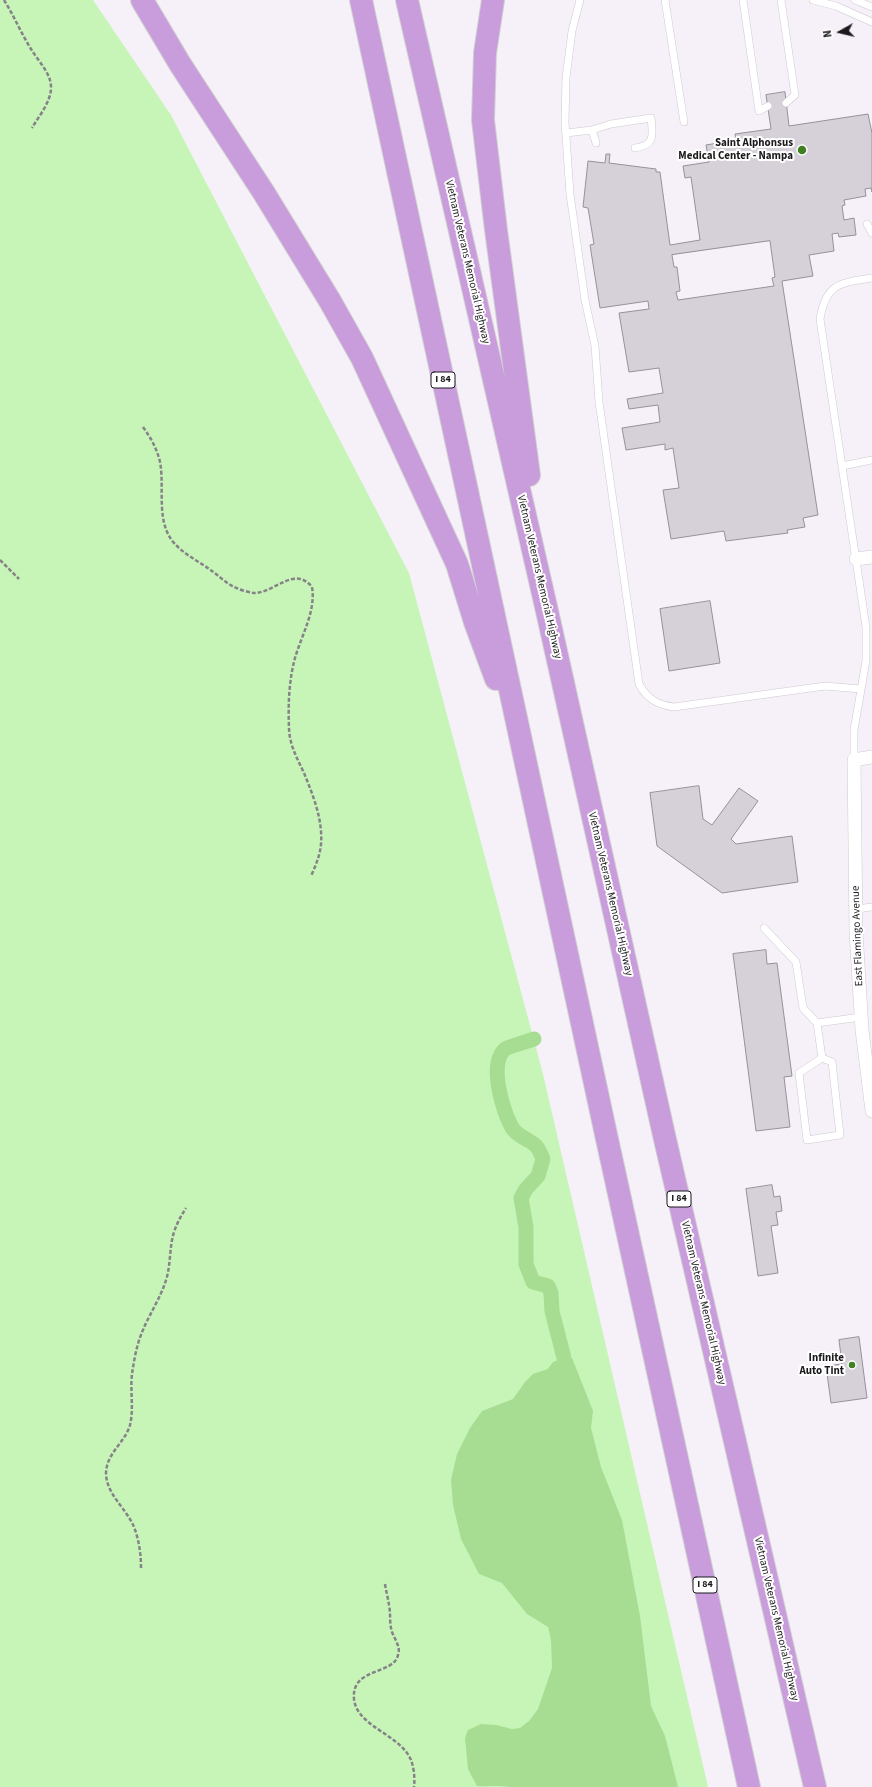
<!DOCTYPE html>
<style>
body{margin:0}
#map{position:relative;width:872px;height:1787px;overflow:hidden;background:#f6f1f9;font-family:"Source Sans 3",sans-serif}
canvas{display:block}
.north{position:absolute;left:820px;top:12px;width:40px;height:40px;-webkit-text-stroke:3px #fff;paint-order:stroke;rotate:262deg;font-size:11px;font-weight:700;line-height:16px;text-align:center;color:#1b191c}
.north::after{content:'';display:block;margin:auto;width:14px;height:18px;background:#1b191c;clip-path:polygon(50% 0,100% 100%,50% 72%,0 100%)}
</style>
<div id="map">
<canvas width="872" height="1787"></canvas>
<div class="north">N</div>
</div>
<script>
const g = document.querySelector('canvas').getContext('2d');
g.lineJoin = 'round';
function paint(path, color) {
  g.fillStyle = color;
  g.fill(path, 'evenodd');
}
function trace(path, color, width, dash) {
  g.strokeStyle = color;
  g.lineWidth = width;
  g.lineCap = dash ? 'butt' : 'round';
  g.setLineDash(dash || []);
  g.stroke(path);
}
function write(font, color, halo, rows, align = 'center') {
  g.font = font + ' "Source Sans 3",sans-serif';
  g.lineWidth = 4;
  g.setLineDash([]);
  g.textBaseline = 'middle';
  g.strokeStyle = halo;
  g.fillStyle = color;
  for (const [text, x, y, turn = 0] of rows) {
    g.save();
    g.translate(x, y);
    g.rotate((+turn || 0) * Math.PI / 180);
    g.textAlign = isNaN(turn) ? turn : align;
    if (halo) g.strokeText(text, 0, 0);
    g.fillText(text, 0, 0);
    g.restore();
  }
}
paint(new Path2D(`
 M0 0H93L171 115 409 573 543 1074 708 1787H0Z`), '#c7f5b8');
paint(new Path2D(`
 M564 1358H572L593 1411 591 1428 601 1467 622 1520 640 1616 651 1706 665 1736 678 1787H509C498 1785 487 1787 477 1786L468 1769 465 1738 468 1730 481 1724 496 1725 512 1729 520 1728 529 1721 538 1709 552 1668 551 1640 548 1627 527 1614 502 1583 479 1574 461 1539 453 1505 451 1480 457 1454 470 1428 482 1411 513 1399 525 1382 533 1374 548 1369 553 1362Z`), '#a6dd92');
trace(new Path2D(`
 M534 1039C529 1041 507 1047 505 1049 488 1064 503 1113 513 1129 519 1137 528 1139 535 1145 539 1148 541 1155 543 1159L538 1176 526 1189 521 1198 526 1227V1264L533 1282 548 1286 551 1293 552 1311 564 1358`), '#a6dd92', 15);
const building = new Path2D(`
 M785 92 789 126 868 114 872 133V192L871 188 865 189 866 196 844 200 845 205 842 206 844 220 854 218 856 235 839 237 838 233 832 234 834 251 809 255 813 276 782 281 818 515 803 518 805 527 787 530 788 533 726 541 724 531 671 539 663 490 679 488 673 448 665 450V444L626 450 622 428 660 422 658 405 629 409 627 399 663 393 659 368 629 372 619 313 649 309 648 301 600 308 590 245 594 244 588 208 583 207 588 161 605 163 606 154H610L609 163 656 169V172H660L670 245 700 240 691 177 685 178 683 166 709 162 706 145 736 140 735 134 771 129 766 95ZM770 241 775 277 772 278 774 286 678 300 676 292 680 291 677 267H674L672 255Z
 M710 601 720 663 669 671 660 609Z
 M699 786 703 819 712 825 739 788 758 801 731 839 736 844 792 836 798 882 722 893 657 846 650 793Z
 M766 950 767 964 777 963 792 1076 784 1077 790 1127 756 1131 733 954Z
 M772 1185 774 1197 780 1196 782 1211 776 1212 778 1225 771 1226 778 1273 758 1276 746 1189Z
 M859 1337 867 1398 831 1403 826 1366 842 1364 839 1340Z`);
paint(building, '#d6d0d8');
trace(building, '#969199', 1);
const service = new Path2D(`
 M580 0 572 31 566 78 565 122 570 194 585 300 595 346 599 402 639 684C647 699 658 705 674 707L825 686 860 689
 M665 0 684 122
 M743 0 759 111 768 106
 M781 0 795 95 786 103
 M813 0 836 6 872 22
 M855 0 872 7
 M592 130 596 143
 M566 133 592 130 611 124 651 118C653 136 655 145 635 148
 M867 224 872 233
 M842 466 872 460
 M854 760V730L866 661V627L820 319C826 283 840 283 872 278
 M856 909 872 907
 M764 928 796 962 803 1008 817 1023
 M822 1058 832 1062 840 1135 807 1140 799 1073 822 1058 817 1023 861 1017`);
const minor = new Path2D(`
 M856 559 872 557
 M872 757 854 760 856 932 862 1030 872 1111`);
const motorway = new Path2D(`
 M142 0 180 64 264 193 330 301 362 358 457 564 475 622 496 679
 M361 0 607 1139 749 1787
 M407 0 547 611 664 1135 815 1787
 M493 0 485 53 483 120 496 230 529 475`);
trace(service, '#cec8d0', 8);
trace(minor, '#cec8d0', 14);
trace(motorway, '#d1d1d2', 24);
trace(new Path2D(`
 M4 0C14 16 21 33 31 49 38 61 52 74 51 89 50 103 39 116 32 128
 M143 427C151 438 157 449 160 462 165 488 155 523 175 544 185 555 200 562 212 571 219 576 226 583 234 587 240 590 248 592 254 593 275 593 294 565 312 587 316 611 302 634 295 658 289 680 288 704 289 727 289 744 297 758 304 773 313 795 323 820 321 844 320 855 316 865 311 876
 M0 560 19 579
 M141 1568C141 1554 139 1540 134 1527 126 1508 107 1495 106 1474 106 1453 125 1443 130 1425 134 1409 130 1391 132 1374 134 1360 137 1343 143 1330 150 1313 161 1297 166 1280 171 1265 169 1248 174 1232 177 1223 181 1216 186 1208
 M385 1584C386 1591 388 1598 389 1605 391 1614 389 1623 392 1632 395 1640 401 1647 398 1655 394 1675 351 1667 354 1699 357 1727 400 1734 411 1760 414 1768 415 1778 414 1787`), '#868388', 2.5, [4, 2]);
trace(service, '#fff', 7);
trace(minor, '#fff', 13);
trace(motorway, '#c99cdb', 22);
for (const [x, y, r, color] of [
 [802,150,5,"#3f8021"],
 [852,1365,4,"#3f8021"]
]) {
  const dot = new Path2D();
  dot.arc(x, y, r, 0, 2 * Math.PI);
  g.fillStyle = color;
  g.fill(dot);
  trace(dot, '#fff', 1.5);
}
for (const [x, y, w] of [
 [443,380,24],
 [679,1199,24],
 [705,1585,24]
]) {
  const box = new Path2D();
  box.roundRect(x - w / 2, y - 8, w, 16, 3);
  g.fillStyle = '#fff';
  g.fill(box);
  trace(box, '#1b191c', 1);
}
write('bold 10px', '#1b191c', null, [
 ["I 84",443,380],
 ["I 84",679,1199],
 ["I 84",705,1585]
]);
write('bold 11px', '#1b191c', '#fff', [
 ["Saint Alphonsus",793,144],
 ["Medical Center - Nampa",793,157],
 ["Infinite",844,1359],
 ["Auto Tint",844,1372]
], 'right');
write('11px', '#1b191c', '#fff', [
 ["Vietnam Veterans Memorial Highway",467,262,77],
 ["Vietnam Veterans Memorial Highway",539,577,77],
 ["Vietnam Veterans Memorial Highway",610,894,77],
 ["East Flamingo Avenue",858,936,-92],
 ["Vietnam Veterans Memorial Highway",703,1303,77],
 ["Vietnam Veterans Memorial Highway",776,1619,77]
]);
</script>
